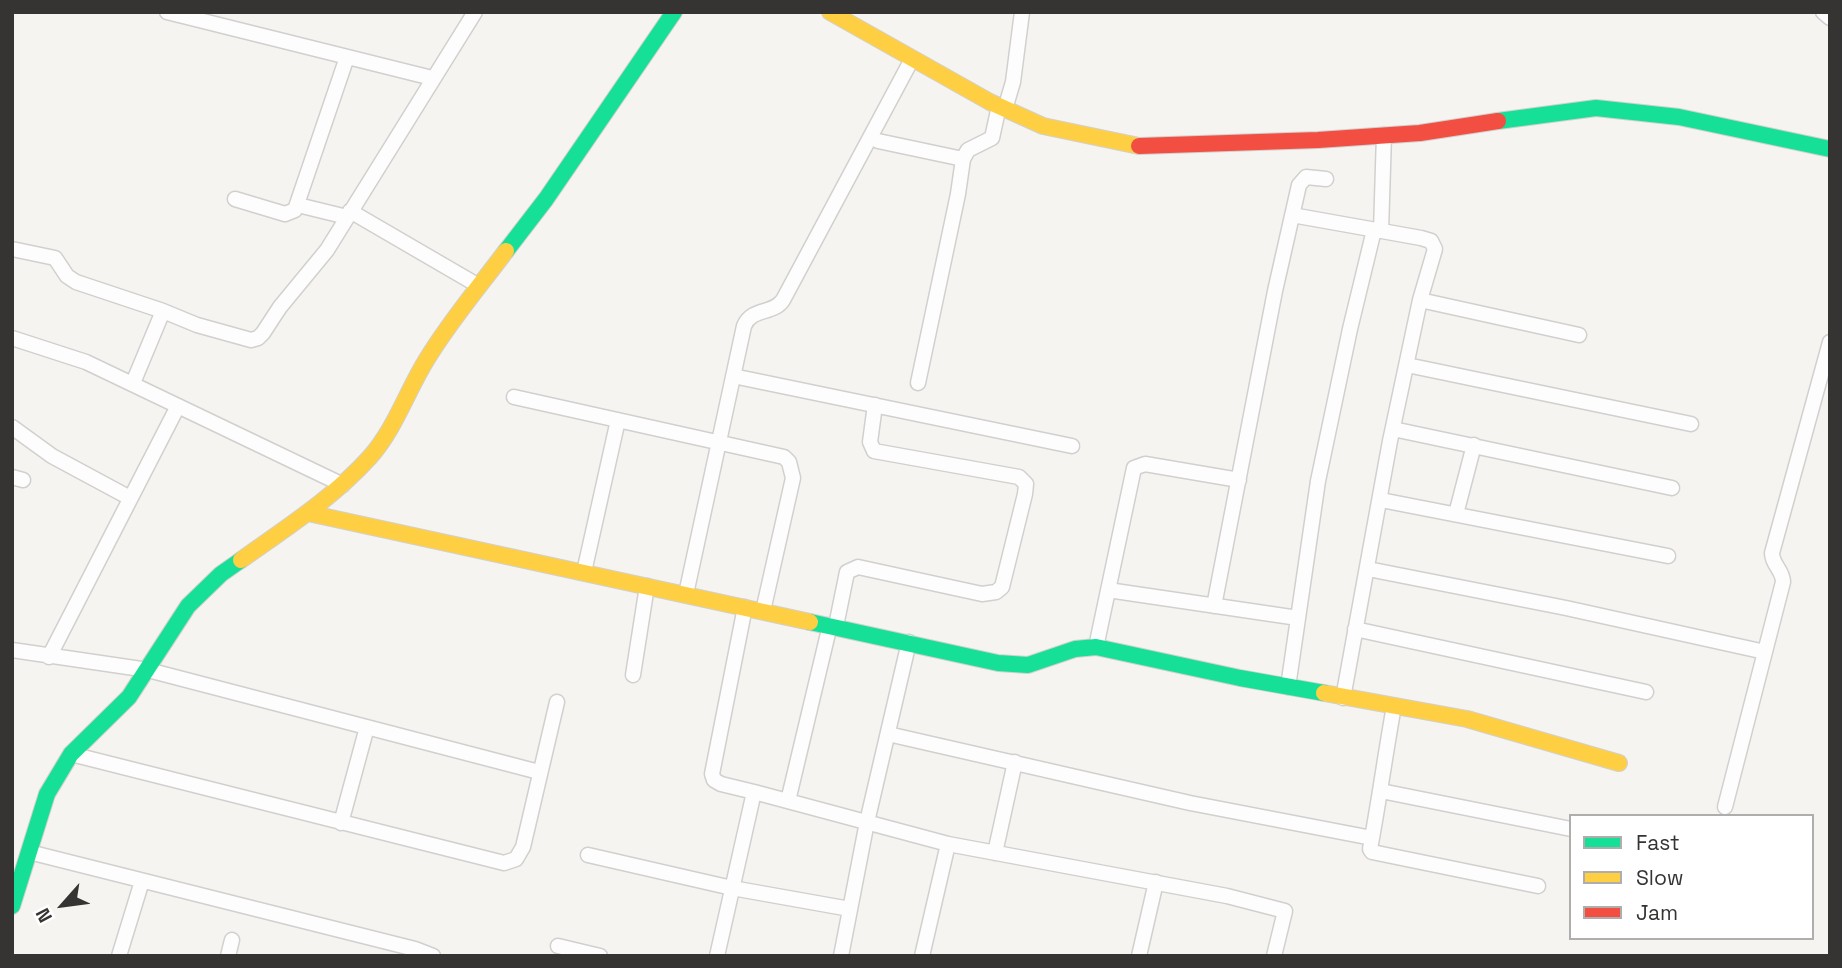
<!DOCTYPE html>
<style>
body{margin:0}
#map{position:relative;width:1842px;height:968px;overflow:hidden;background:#f6f4f1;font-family:"Space Grotesk",sans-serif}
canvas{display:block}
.frame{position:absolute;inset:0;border:14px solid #363432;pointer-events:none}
.legend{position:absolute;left:1569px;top:814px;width:245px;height:126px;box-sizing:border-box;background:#fff;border:2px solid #afaead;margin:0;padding:9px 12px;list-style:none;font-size:21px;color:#363432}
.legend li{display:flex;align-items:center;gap:14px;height:35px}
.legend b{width:35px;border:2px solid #afaead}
.north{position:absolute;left:28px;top:870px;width:70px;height:70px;-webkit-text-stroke:5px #fff;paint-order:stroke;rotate:242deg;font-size:19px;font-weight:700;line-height:28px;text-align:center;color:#363432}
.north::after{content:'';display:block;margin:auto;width:24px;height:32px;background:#363432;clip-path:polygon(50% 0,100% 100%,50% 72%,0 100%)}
</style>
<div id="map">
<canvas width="1842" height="968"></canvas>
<div class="frame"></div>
<ul class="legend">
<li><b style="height:9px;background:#16e098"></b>Fast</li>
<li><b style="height:9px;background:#ffcf43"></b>Slow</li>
<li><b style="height:9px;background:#f24e42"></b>Jam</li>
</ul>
<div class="north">N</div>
</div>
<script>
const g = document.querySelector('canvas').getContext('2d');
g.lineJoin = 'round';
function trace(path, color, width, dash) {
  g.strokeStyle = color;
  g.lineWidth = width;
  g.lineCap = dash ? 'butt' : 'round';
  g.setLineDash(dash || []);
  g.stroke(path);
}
const street = new Path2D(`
 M167 12 432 78
 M1823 12 1830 18
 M1005 109 1013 82 1022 12
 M878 141 963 159
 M235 199 285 214 295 210 347 57
 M298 205 347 217
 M350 211 479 286
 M1292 215 1421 238 1431 241 1435 249 1420 300 1390 441 1343 698
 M1381 231 1384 135
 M12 249 55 258 67 276 76 282 163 311
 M1420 300 1579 335
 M12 338 86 362 178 406
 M1407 365 1691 424
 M733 376 1072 446
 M133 383 163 311 197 325 251 340 258 338 263 333 280 307 327 250 475 12
 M918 383 958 194 963 159 968 150 992 138 999 106
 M514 397 784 457 789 462 793 478 763 611
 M12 427 52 456 130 498
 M1393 429 1672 488
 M12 477 23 480
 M1381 500 1668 556
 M1456 514 1474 445
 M1368 569 1566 608 1765 652
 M584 572 618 420
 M1108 590 1298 618
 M686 594 744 326C752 307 773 315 783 300L912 59
 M1214 606 1275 291 1299 185 1306 177 1326 179
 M836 626 847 572 858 567 982 594 996 592 1002 587 1025 494 1026 484 1019 477 874 451 870 442 875 405
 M1355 629 1646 692
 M1096 647 1134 468 1145 464 1239 480
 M12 650 148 670 539 772
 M49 657 178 406 343 485
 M633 675 647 586
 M1288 687 1318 481 1350 329 1374 230
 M888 734 1190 803 1372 838C1380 794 1386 750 1394 706
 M71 754 504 863 516 859 523 847 557 702
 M1381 791 1571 829
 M754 792 948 844 1227 896 1285 911 1274 956
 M788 801 830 625
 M1725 807 1783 582C1783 570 1772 565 1772 553L1830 342
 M341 823 367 727
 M1372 838 1370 849 1372 852 1538 886
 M29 852 415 949 433 956
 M995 853 1015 762
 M588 855 732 888 850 909
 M558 946 600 956
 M119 956 142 881
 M228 956 232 940
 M717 956 754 792 721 784 714 780 712 774 745 607
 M841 956 867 822 909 642
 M922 956 948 844
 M1139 956 1156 882`);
const fast = new Path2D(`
 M1498 121 1596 108 1679 117 1830 149
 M506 251 546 199 674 12
 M810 622 998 663 1028 665 1075 649 1096 647 1240 678 1324 693
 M12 906 47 794 71 754 129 697 188 606 221 574 241 560`);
const slow = new Path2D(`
 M830 12 990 102 1043 126 1139 146
 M308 513 810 622
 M241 560C286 528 333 498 370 457 395 429 407 391 427 359 450 321 479 287 506 251
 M1324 693 1467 719 1619 763`);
const jam = new Path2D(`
 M1139 146 1318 140 1420 133 1498 121`);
trace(street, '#d2d0ce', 17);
trace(fast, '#d2d0ce', 18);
trace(slow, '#d2d0ce', 18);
trace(jam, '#d2d0ce', 18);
trace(street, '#fefdfd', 14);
trace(fast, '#16e098', 16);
trace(slow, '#ffcf43', 16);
trace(jam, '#f24e42', 16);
</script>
